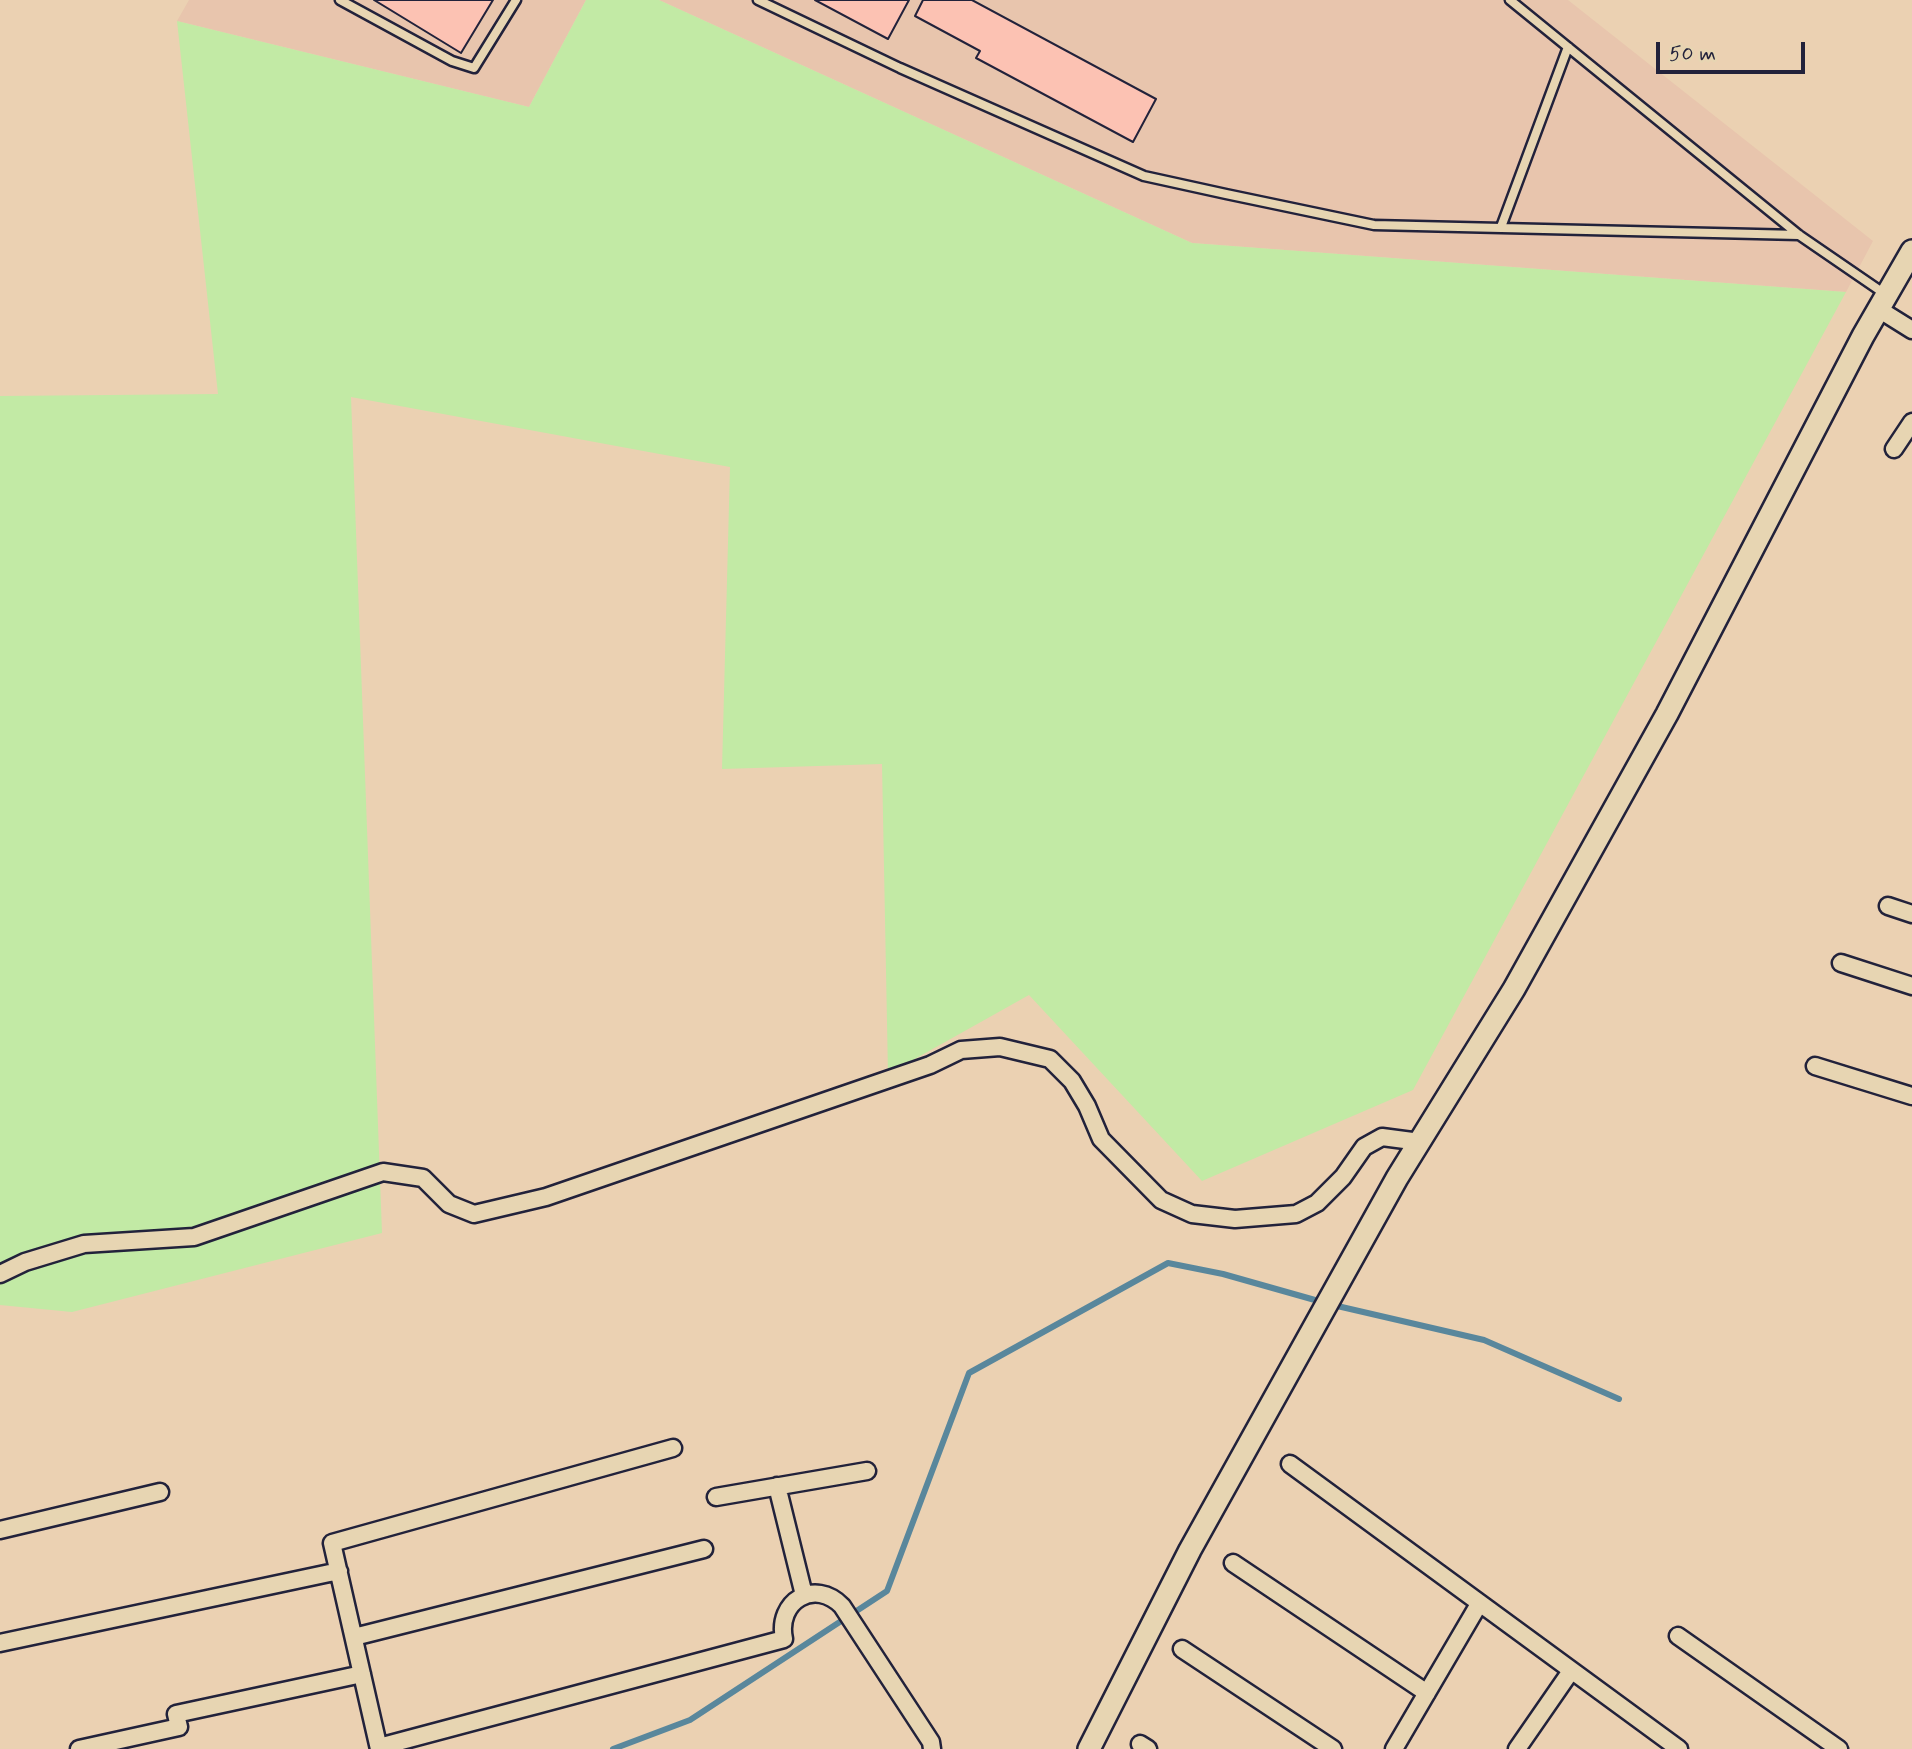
<!DOCTYPE html>
<style>
body{margin:0}
#map{position:relative;width:1912px;height:1749px;overflow:hidden;background:#ebd1b2;font-family:Mynerve,sans-serif}
canvas{display:block}
.scale{position:absolute;left:1656px;top:42px;width:149px;height:32px;box-sizing:border-box;border:4px solid #22223b;border-top:0;padding-left:9px;font-size:21px;line-height:24px;white-space:nowrap;color:#22223b;-webkit-text-stroke:5px #e7d5b2;paint-order:stroke}
</style>
<div id="map">
<canvas width="1912" height="1749"></canvas>
<div class="scale">50 m</div>
</div>
<script>
const g = document.querySelector('canvas').getContext('2d');
g.lineJoin = 'round';
function paint(path, color) {
  g.fillStyle = color;
  g.fill(path, 'evenodd');
}
function trace(path, color, width, dash) {
  g.strokeStyle = color;
  g.lineWidth = width;
  g.lineCap = dash ? 'butt' : 'round';
  g.setLineDash(dash || []);
  g.stroke(path);
}
paint(new Path2D(`
 M189 0H586L529 107 177 21Z
 M659 0H1568L1873 241 1846 292 1192 243Z`), '#e8c5ad');
paint(new Path2D(`
 M586 0H659L1192 243 1846 292 1413 1090 1202 1181 1029 995 888 1074 882 764 722 769 730 467 351 397 382 1233 72 1312 0 1305V396L218 394 177 21 529 107Z`), '#c2eaa5');
trace(new Path2D(`
 M1333 1305 1484 1340 1619 1399
 M613 1749 690 1720 887 1591 969 1373 1168 1263 1223 1274 1322 1302`), '#59879c', 6);
const building = new Path2D(`
 M374 0H493L461 53Z
 M815 0H909L888 39Z
 M923 0H972L1156 99 1133 142 976 58 980 51 915 16Z`);
paint(building, '#fcc2b3');
trace(building, '#22223b', 2);
const service = new Path2D(`
 M340 0 452 61 474 68 516 0
 M758 0 900 68 1144 176 1226 194 1374 225 1799 235
 M1510 0 1799 235 1885 294
 M1501 227 1568 47`);
const minor = new Path2D(`
 M1880 310 1912 330
 M1894 449 1912 422
 M1888 906 1912 914
 M1841 963 1912 986
 M1815 1066 1912 1096
 M0 1274 25 1262 84 1244 194 1237 383 1172 423 1178 449 1204 474 1214 546 1197 930 1065 961 1050 1000 1047 1050 1059 1072 1081 1087 1106 1101 1139 1161 1200 1192 1214 1235 1219 1296 1214 1317 1203 1343 1177 1364 1147 1382 1137 1420 1142
 M1290 1464 1679 1749
 M777 1486 804 1595
 M716 1497 867 1471
 M0 1530 160 1492
 M1233 1563 1427 1693
 M1678 1636 1839 1749
 M354 1637 704 1549
 M0 1643 339 1571
 M1182 1649 1333 1749
 M1140 1744 1148 1749
 M379 1747 784 1639C776 1601 815 1578 842 1606L931 1742 932 1749
 M79 1749 179 1727 176 1714 362 1674
 M379 1749 332 1543 673 1448
 M1394 1749 1479 1604
 M1517 1749 1571 1671`);
const tertiary = new Path2D(`
 M1089 1749 1190 1550 1397 1178 1514 989 1667 714 1863 336 1912 251`);
trace(service, '#22223b', 13);
trace(minor, '#22223b', 21);
trace(tertiary, '#22223b', 26);
trace(service, '#e7d5b2', 8);
trace(minor, '#e7d5b2', 16);
trace(tertiary, '#e7d5b2', 21);
</script>
